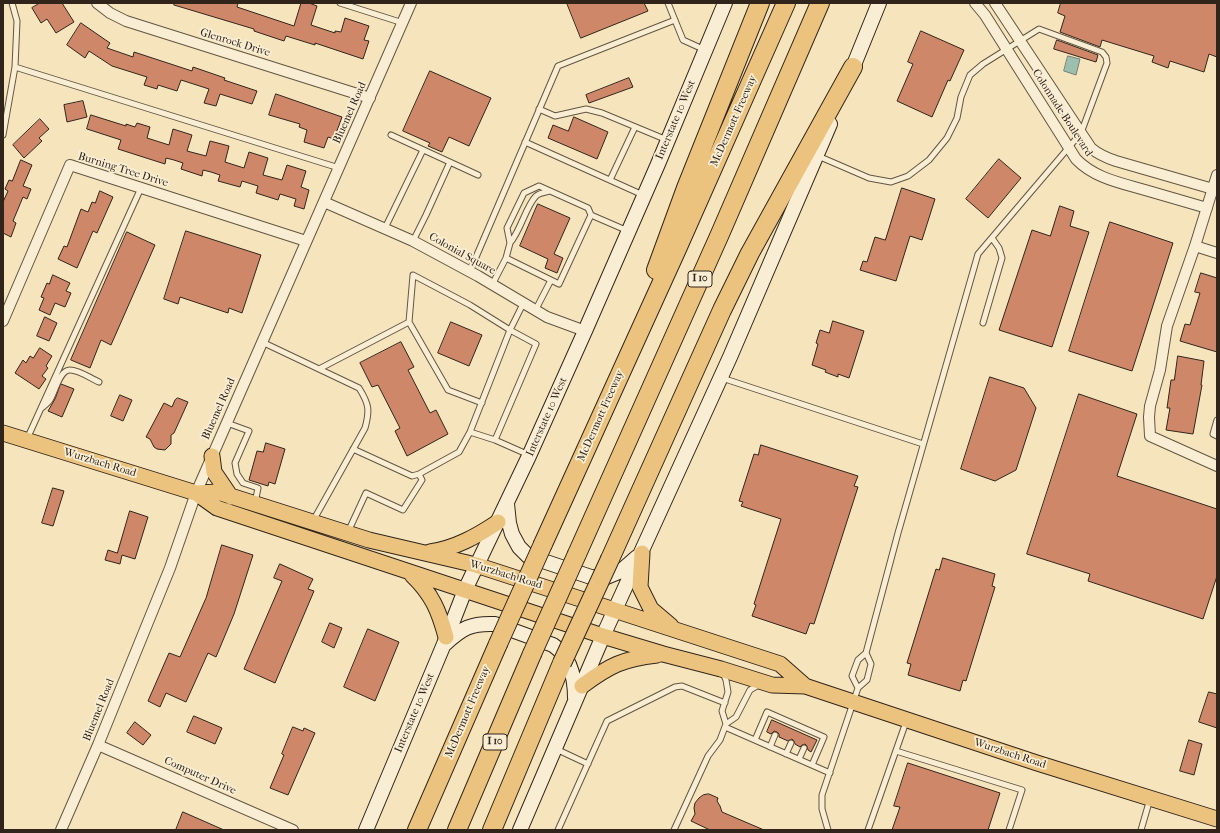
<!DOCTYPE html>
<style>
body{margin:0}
#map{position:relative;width:1220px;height:833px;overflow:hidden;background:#f6e5bc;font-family:"IM FELL French Canon",serif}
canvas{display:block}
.frame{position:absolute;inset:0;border:4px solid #31251b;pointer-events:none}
</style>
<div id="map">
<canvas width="1220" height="833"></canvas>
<div class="frame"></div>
</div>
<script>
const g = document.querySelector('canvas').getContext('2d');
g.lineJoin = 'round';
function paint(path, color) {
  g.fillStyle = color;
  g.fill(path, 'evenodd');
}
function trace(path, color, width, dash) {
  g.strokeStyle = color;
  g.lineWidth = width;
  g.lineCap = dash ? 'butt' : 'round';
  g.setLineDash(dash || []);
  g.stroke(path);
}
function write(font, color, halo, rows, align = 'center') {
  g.font = font + ' "IM FELL French Canon",serif';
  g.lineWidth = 3.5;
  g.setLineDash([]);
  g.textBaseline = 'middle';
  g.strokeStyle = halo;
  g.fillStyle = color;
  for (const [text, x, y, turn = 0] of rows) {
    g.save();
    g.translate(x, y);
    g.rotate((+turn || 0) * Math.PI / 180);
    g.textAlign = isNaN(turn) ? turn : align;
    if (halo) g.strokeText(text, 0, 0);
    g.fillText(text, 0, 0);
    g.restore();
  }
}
const water = new Path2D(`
 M1068 56 1080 59 1076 75 1064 71Z`);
paint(water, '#9dbfaf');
trace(water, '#728174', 1);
const building = new Path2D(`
 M40 3H62L74 22 56 33 47 19 41 23 32 8Z
 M175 3H238L237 7 294 26 301 3H309L317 6 311 25 335 33V31L341 32 345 18 369 26 364 40 369 41 363 59 315 43V45L286 36 284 41 254 31V29L174 5Z
 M567 3H644L648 11 581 38Z
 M1061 3H1217V57L1209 54 1204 72 1170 61 1168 68 1152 62 1154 56 1102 40 1100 47 1060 32 1065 16 1058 13Z
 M81 23 110 43 107 48 133 57 134 52 192 71 193 67 225 78 224 80 257 91 252 104 220 94 216 106 204 103 209 89 181 80 177 91 158 85 157 89 144 85 147 77 112 66 89 51 85 58 67 45Z
 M921 31 964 50 950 81 948 80 932 117 897 101 913 64 908 62Z
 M1057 40 1098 55 1096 62 1054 49Z
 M430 71 491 98 469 146 449 137 442 152 428 146 430 143 403 131Z
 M629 78 633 87 589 103 586 95Z
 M276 94 342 117 334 139 328 137 324 148 304 142 307 130 299 127 300 124 269 115Z
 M83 101 87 117 67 122 64 105Z
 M91 115 126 126V124L135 127 137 123 150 127 147 138 169 145 173 129 192 135 187 151 206 156 210 141 229 146 225 162 244 168 249 152 268 158 263 175 282 180 287 165 306 171 301 187 309 190 304 209 294 206 296 199 280 194 278 200 256 193 258 186 242 181 240 187 218 181 220 175 211 172 203 170 202 176 181 169 183 163 174 160 166 158 165 164 118 149 121 140 87 129Z
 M574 117 608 132 597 159 548 138 553 125 568 131Z
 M40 119 49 129 39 138 42 141 24 158 13 145Z
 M999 159 1021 178 988 218 966 199Z
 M21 160 32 165 23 186 31 189 27 199 23 197 13 221 16 223 11 237 3 233V202L8 191 5 189 9 180 12 181Z
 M902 188 935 199 922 240 910 236 896 281 860 270 863 261 867 262 875 237 885 240Z
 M100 191 113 197 97 233 93 231 77 268 58 259 64 246 67 247 81 209 88 212 92 202 95 203Z
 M538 204 570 218 554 254 563 258 557 273 545 268 548 259 520 246Z
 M1060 206 1074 211 1070 226 1089 232 1052 347 999 330 1032 230 1050 236Z
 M1110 222 1173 243 1132 371 1069 351Z
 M186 231 261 255 242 313 229 308 228 313 180 297 178 304 164 299Z
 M127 232 155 245 111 345 101 340 90 368 71 360Z
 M1201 273 1217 278V352L1180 341 1185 324 1190 325 1200 293 1195 292Z
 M53 275 70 283 66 291 71 293 65 307 55 303 50 315 39 310 44 298 41 297 47 283 49 284Z
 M45 317 57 323 49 341 37 336Z
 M833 321 864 331 849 378 838 374V377L825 372 826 370 812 365 818 344 816 343 820 330 829 333Z
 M451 322 482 335 469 366 438 353Z
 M401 342 414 367 408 370 430 413 436 410 448 434 407 456 395 431 400 428 378 385 372 387 360 363Z
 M40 348 52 356 46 366 48 368 42 376 46 379 39 389 15 373 23 360 26 363 30 356 33 358Z
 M1178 356 1204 361 1201 385H1202L1193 434 1166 430 1170 408H1167L1171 380H1174Z
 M990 377 1024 388 1036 408 1016 470 995 481 961 469Z
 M61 384 74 389 62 417 48 411 55 399Z
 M1079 394 1137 414 1117 476 1217 509V576L1203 619 1088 581 1090 574 1027 554Z
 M120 395 132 400 123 421 111 416Z
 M178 398 188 402 174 433 171 435V444L165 450 157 449 154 447 150 439 146 437 164 403 172 407 175 400Z
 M266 443 285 449 275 484 269 482 268 486 249 480 257 451 263 452Z
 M761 445 858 476 854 486 858 487 814 624 810 623 806 634 752 616 756 605 754 604 781 519 741 506 743 502 739 501 754 454 758 455Z
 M53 488 64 491 53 526 42 523Z
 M130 511 148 517 135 559 122 555 120 564 105 560 108 550 117 553Z
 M222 545 253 555 234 614 216 657 208 653 186 702 166 693 160 707 148 701 169 653 180 657 206 598Z
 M943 558 995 574 992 586 995 587 966 681 963 680 960 691 908 675 911 664 907 663 936 569 939 570Z
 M280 564 313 579 308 589 314 591 275 683 244 669 282 581 274 578Z
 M330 623 342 628 334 648 322 642Z
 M368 629 399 642 375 701 344 687Z
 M1209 692 1217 694V728L1199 722Z
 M194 716 222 728 215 744 187 732Z
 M772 720 817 740 811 752 808 750 807 746 805 744 802 745 800 747 795 744 794 741 792 739 788 741 779 737V734L777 732 774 731 771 734 767 732Z
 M135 722 151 735 143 745 127 733Z
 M293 727 303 731 304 728 315 733 288 795 270 788 284 755 282 754Z
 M1189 740 1202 744 1194 775 1180 771Z
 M908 763 1000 793 988 830H892L900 807 894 806Z
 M709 794 718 798 717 801 720 806 722 812 764 830H710L691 821 695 814 694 808 695 803 699 798 703 795Z
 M183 812 224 830H176Z`);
paint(building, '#ce8769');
trace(building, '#31251b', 1);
const lane = new Path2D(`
 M340 3 403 23
 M668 3 683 40 705 50
 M15 67 339 168
 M539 109 555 116 586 109 602 113 667 140
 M3 135 15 67 17 21 12 3
 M391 135 478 175
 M525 142 643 195
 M818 156 869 178 891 182 908 176 929 160 947 138 957 118 961 97 970 75 983 64 1039 29 1102 52 1106 57 1107 63 1081 133 978 254 898 533 866 653 858 660 852 676 858 688
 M610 180 635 127
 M591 215 628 231
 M385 228 423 150
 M413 241 426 215 450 162
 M510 243C521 230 526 206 536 196 539 193 546 192 550 191
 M470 271 558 66 675 20
 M492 285 506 258 510 243 507 228 524 193 539 186 588 208 591 215 559 284 506 258
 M535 311 551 280
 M409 322 448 390 482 403
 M983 323 1002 258 999 248 992 238
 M262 342 359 388C369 404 370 410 365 428L313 521
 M319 369 409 322 413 275 470 305 510 330 536 344 495 440
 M722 378 923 444
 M43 407C45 405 48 403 50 400 55 393 59 370 70 370 79 370 90 378 99 382
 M1217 420 1213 434 1217 436
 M227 423 249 431 235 463 237 474 243 483 258 488 255 503
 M470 432 495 440 529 455
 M27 439 141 188
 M353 449 412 476 419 474 459 452 470 432 510 330 523 304
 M348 532 366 493 403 510 422 480 419 474
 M723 673 726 680 728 692 722 711 726 724
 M725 727 830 773
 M755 740 767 712 824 737 812 765
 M770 747 775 735
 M556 749 588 764
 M896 751 1022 790 1009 830
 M786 754 791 743
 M799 759 804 748
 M558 830 607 721 675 687 682 686 725 703
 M674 830 708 756 720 740 726 724 736 717 750 690 760 684
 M828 830 822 809V795L858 688 867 680 871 664 866 653
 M868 830 906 722
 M1141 830 1150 799`);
const street = new Path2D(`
 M97 3 110 13 126 21 370 98
 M975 3 985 15 1076 159C1094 178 1121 183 1145 190 1166 196 1186 202 1207 208
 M995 3 1091 148C1099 155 1107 158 1116 161L1213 189
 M1217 175 1195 246 1167 326 1160 370 1150 406 1149 417 1150 436 1217 466
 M324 202 413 241 478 276 547 317 585 331
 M1195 246 1217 253
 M3 321 70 165 306 241
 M98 745 293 830
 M61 830 98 745 170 568 196 493 411 3`);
const secondary = new Path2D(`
 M849 77 879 3
 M507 504 509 523 512 534 519 547 528 556 591 577 604 578 621 571 637 557
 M445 644C462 628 471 623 495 624L553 645C571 657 575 678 575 698
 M366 830 444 644 465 590 529 456 585 331 658 164 725 3
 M520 830 603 636 730 357 830 124`);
const primary = new Path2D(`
 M3 433 196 493 218 492 369 540 476 565 780 664 805 686
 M212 456 214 472 231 497
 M196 493 217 508 603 636 663 654 721 669 772 685 805 686 1037 763 1217 819
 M430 552C456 548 477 536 498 522
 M642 553 640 587 651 609 671 626
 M412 575C432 594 439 611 446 637
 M582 686C610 665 623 659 657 655`);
const highway = new Path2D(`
 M656 270 686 188 760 3
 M543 544 677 249 786 3
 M577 554 720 234 820 3
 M610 559 722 310 750 253 853 67
 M417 830 498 644
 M457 830 532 654
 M492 830 562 663`);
trace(lane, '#625543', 7);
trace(street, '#625543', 12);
trace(secondary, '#31251b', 16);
trace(primary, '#31251b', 17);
trace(highway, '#31251b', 20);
trace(lane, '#f9eed3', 5);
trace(street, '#f9eed3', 10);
trace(secondary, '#f9eed3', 14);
trace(primary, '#ebc27e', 15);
trace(highway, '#ebc27e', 18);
const highwayBridge = new Path2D(`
 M498 644 543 544
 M532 654 577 554
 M562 663 610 559`);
trace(highwayBridge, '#31251b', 20, []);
trace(highwayBridge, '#ebc27e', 18);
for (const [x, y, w] of [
 [700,279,24],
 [495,742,24]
]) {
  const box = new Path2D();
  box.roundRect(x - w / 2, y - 8, w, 16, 3);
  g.fillStyle = '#f9eed3';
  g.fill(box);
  trace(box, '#31251b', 1);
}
write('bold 10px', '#31251b', null, [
 ["I 10",700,279],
 ["I 10",495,742]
]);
write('11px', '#31251b', '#f9eed3', [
 ["Glenrock Drive",235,43,17],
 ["Bluemel Road",350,113,-66],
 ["Colonnade Boulevard",1062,113,57],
 ["Interstate 10 West",676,120,-67],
 ["McDermott Freeway",734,121,-66],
 ["Burning Tree Drive",123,170,17],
 ["Colonial Square",462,254,29],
 ["Bluemel Road",219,409,-66],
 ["McDermott Freeway",601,416,-66],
 ["Interstate 10 West",547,417,-66],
 ["Wurzbach Road",100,463,17],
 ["Wurzbach Road",506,575,17],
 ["Bluemel Road",99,710,-68],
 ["McDermott Freeway",468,712,-67],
 ["Interstate 10 West",415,713,-67],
 ["Wurzbach Road",1010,754,18],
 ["Computer Drive",200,776,24]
]);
</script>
